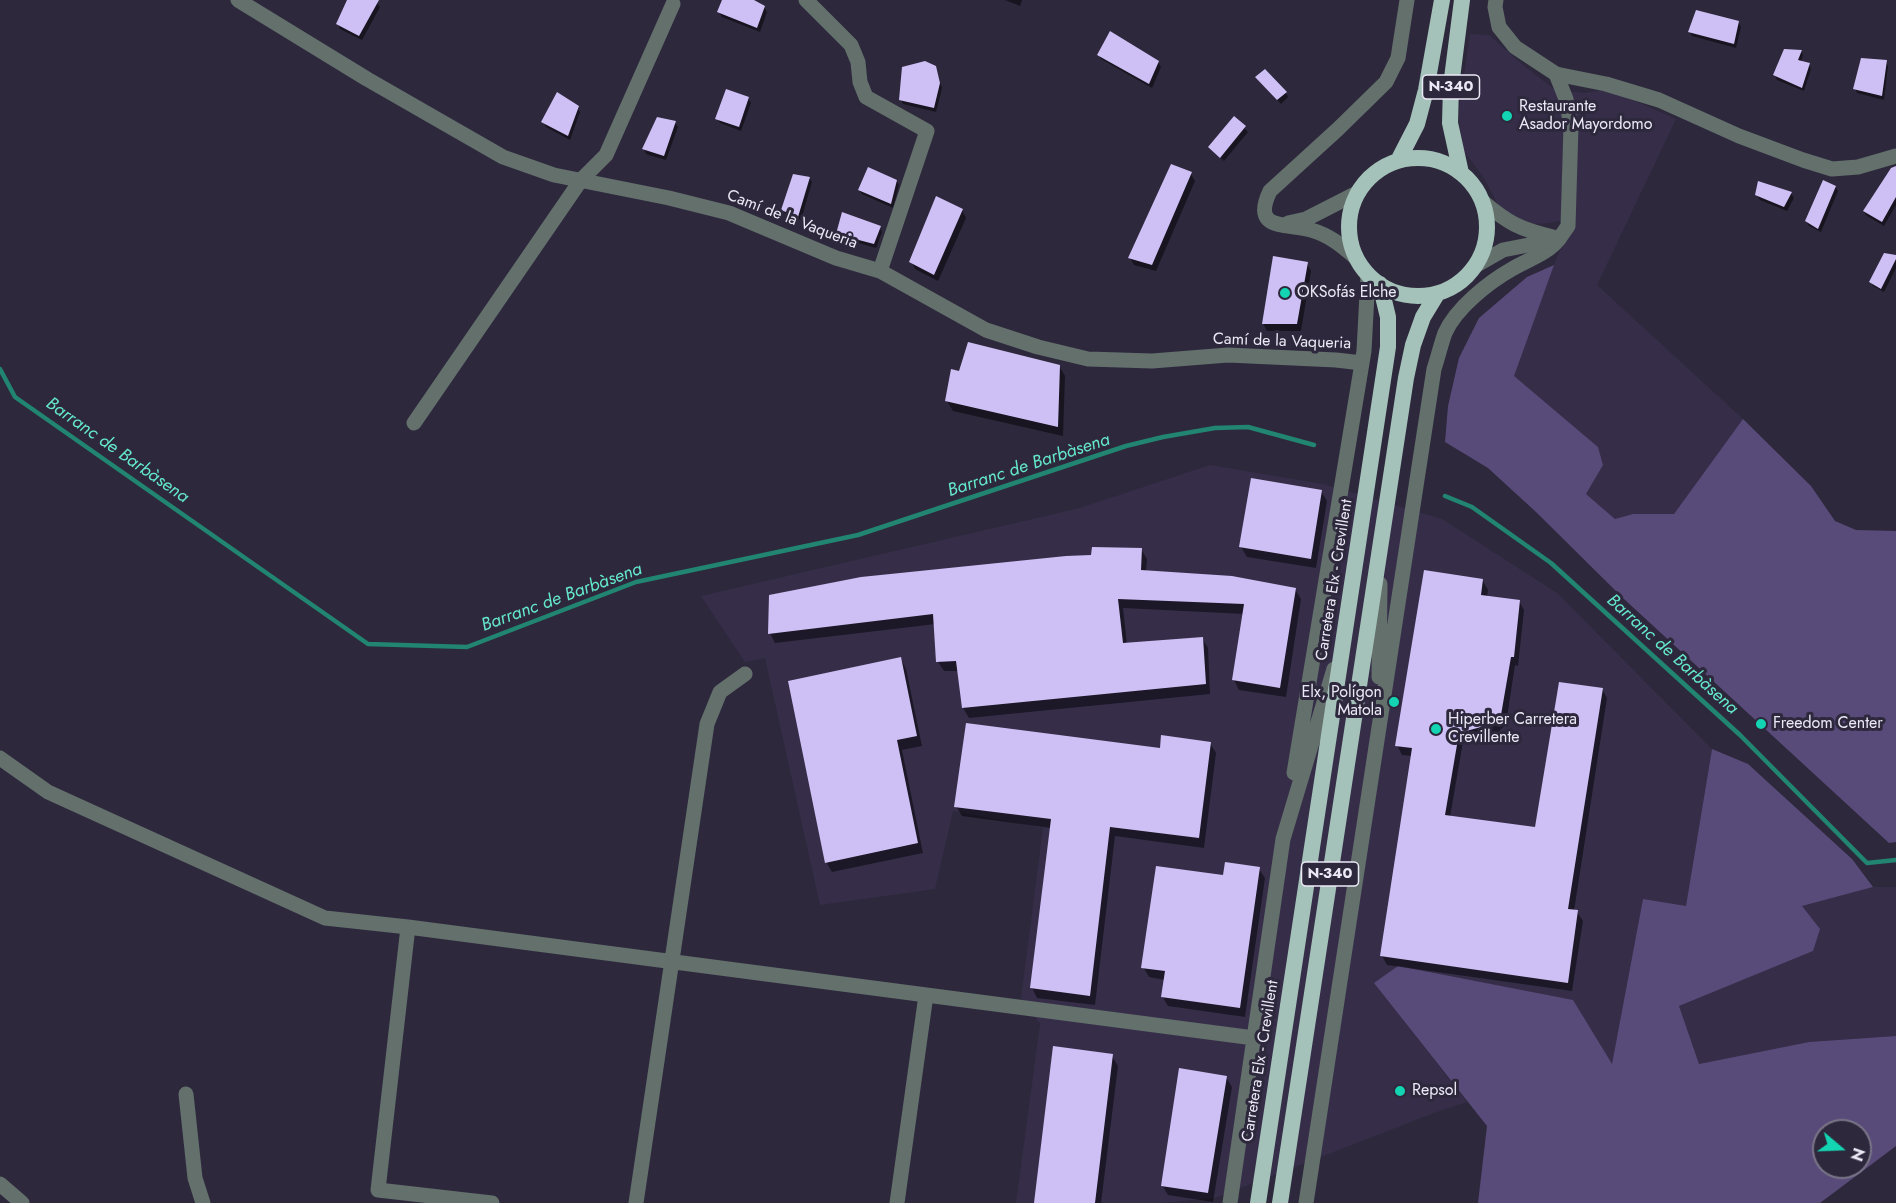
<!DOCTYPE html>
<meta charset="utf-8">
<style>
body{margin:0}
#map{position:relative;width:1896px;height:1203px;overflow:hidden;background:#2d283c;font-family:Jost,sans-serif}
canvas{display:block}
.north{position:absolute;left:1812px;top:1119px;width:60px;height:60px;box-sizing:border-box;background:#2d283c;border:2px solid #797587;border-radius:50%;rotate:109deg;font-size:16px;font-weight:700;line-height:24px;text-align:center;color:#ece9f7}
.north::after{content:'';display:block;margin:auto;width:21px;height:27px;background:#14d5b3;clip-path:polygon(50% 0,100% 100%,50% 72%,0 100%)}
</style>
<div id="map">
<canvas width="1896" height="1203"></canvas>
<div class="north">N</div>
</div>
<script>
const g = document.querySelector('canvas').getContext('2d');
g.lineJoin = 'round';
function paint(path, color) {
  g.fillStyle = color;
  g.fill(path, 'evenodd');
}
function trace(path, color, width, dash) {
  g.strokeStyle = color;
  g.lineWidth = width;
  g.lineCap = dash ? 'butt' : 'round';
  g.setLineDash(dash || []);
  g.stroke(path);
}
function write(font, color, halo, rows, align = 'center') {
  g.font = font + ' Jost,sans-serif';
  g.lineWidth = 6;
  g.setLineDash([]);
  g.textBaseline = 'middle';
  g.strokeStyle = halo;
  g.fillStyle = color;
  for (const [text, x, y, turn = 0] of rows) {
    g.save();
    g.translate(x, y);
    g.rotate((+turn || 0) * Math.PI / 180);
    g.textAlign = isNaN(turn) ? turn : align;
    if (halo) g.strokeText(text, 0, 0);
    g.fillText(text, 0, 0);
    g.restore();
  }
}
paint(new Path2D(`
 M1470 34 1489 35 1524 66 1554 89 1584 93 1608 89 1676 119 1597 285 1743 419 1674 514H1633L1615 519 1586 494 1603 465 1598 447 1513 376 1558 254 1573 232 1574 218 1549 223 1522 225 1508 217 1497 203 1484 178 1464 151 1458 116Z
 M1210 465 1323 484 1442 519 1557 593 1712 749 1686 907 1643 899 1612 1065 1398 966 1375 984 1467 1102 1434 1113 1215 1198 1161 1203H1016L1040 1024 1021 998 1043 828 953 811 935 889 820 905 765 658 745 662 701 596 1080 508Z
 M1873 887H1896V1036L1809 1042 1699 1064 1679 1006 1813 951 1802 906Z`), '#362e49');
paint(new Path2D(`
 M1554 265 1514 376 1598 447 1603 465 1586 494 1615 519 1633 514H1674L1743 419 1811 486 1835 521 1856 530 1896 531V842L1889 843 1624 599 1536 512 1488 468 1445 442 1448 406 1459 358 1479 318 1527 277Z
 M1712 749 1748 764 1852 859 1873 887 1802 906 1820 929 1813 951 1679 1006 1699 1064 1809 1042 1896 1036V1146L1820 1203H1478L1487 1126 1374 983 1398 966 1573 1000 1612 1064 1643 899 1686 906ZM1824 1131H1860V1167H1824Z`), '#594b79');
paint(new Path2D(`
 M349 0H373L377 3 380 7 362 40 340 29 338 24Z
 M724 0H751L764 7 767 12 760 32 722 17 719 12Z
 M1005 0H1022L1020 6Z
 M1738 22 1741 27 1736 48 1692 36 1690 32Z
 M1801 51 1803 55 1801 62 1809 65 1811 69 1804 91 1777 80 1775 75Z
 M1099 55 1158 62 1161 67 1152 88 1101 59Z
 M1886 62 1888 66 1884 100 1857 93 1855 88Z
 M937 72 942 88 936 112 903 104 901 99Z
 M1257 78 1286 93 1288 97 1281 104Z
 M748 98 751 103 741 131 720 123 717 118Z
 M577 107 580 112 570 140 546 127 543 122Z
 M1234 118 1248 132 1224 161 1210 148Z
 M675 123 678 127 666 160 646 154 644 149Z
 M1896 171V205L1884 226 1867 216 1864 212Z
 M1191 174 1195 181 1156 271 1134 265 1130 258Z
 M809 178 812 182 801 220 785 214 783 210Z
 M896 181 899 185 893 208 862 194 859 190Z
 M1835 187 1838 191 1821 232 1809 226 1806 221Z
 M1791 193 1794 198 1787 211 1760 200 1757 195Z
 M962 210 966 218 938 281 915 269 911 261Z
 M880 228 882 232 876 248 841 238 838 234Z
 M1896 257V268L1884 292 1873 286 1871 282Z
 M1307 264 1311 271 1301 331H1267L1263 323Z
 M1059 366 1065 376 1063 436 953 411 947 401 961 372Z
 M1321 491 1327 501 1316 568 1247 557 1241 547Z
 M1141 549 1147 559 1146 572 1295 589 1301 599 1286 697 1239 690 1234 680 1244 614 1123 608 1127 644 1202 638 1208 648 1210 694 969 718 963 708 959 671H944L938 662 936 624 775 643 770 633 1092 557Z
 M1483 581 1488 590 1487 597 1519 601 1524 610 1518 666 1515 665 1506 724 1497 733 1463 742 1450 817 1536 829 1602 689 1607 698 1574 911 1577 912 1583 921 1572 991 1387 965 1382 956 1412 756 1402 755 1397 745Z
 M901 659 906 669 922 746 902 750 923 853 832 872 826 862Z
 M1210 743 1216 753 1204 848 1115 836 1095 1005 1037 998 1032 988 1051 828 962 816 956 806 1161 749Z
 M1259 869 1265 878 1245 1017 1168 1006 1162 996 1165 980 1149 977 1143 967 1225 877Z
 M1112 1056 1118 1066 1101 1203H1035Z
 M1226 1077 1232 1087 1213 1202 1168 1195 1162 1185Z`), '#0007');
trace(new Path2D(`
 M0 369 15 397 368 644 467 647 636 582 858 535 1126 446 1163 437 1215 428 1248 427 1314 445
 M1445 496 1472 507 1551 563 1740 735 1867 863 1896 860`), '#218571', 4.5);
paint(new Path2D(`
 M347 0H379L359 36 336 24Z
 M722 0H754L765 6 757 28 717 12Z
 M1696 10 1739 21 1734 44 1688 32Z
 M1110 31 1159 61 1149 84 1097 55Z
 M1784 49 1802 50 1798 60 1810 63 1802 88 1773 75Z
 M1861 58 1887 60 1882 96 1853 89Z
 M925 61 936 66 940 83 934 108 899 100 902 67Z
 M1265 69 1287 92 1277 100 1255 77Z
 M726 89 749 97 739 127 715 119Z
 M557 92 579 106 568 136 541 122Z
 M1234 116 1246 126 1220 158 1208 147Z
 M657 117 676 121 664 156 642 149Z
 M1171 164 1192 172 1152 265 1128 258Z
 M1896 166V197L1882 222 1863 211 1891 168Z
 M868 167 897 180 891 204 858 190Z
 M793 174 810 177 798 217 781 210Z
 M1823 180 1836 186 1818 229 1805 221Z
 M1758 181 1792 192 1784 207 1755 195Z
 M936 196 963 209 934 275 909 262Z
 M842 212 881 226 874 244 836 234Z
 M1884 253 1896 255V259L1881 289 1869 282Z
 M1273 256 1308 262 1297 324H1262Z
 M968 342 1060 365 1058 427 945 401 951 369 959 371Z
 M1251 478 1322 490 1311 559 1239 547Z
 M1092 547 1142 548 1141 570 1232 576 1296 588 1280 688 1232 680 1244 604 1118 599 1123 643 1203 637 1206 684 962 708 956 661 936 662 933 614 768 634 769 595 861 577 1066 556 1091 555Z
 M1424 570 1483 579 1481 595 1520 600 1514 657H1511L1501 715 1492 724 1459 733 1445 815 1535 827 1559 682 1603 688 1568 909 1578 910 1568 983 1380 956 1412 748 1395 746Z
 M901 657 917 736 897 740 918 843 825 863 788 681Z
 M966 723 1160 748 1161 735 1211 742 1199 838 1110 827 1090 996 1030 988 1051 819 954 807Z
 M1225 862 1260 867 1240 1008 1161 997 1165 971 1141 968 1156 866 1223 875Z
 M1053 1046 1113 1054 1095 1203H1034Z
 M1179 1068 1227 1076 1208 1193 1161 1186Z`), '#cec0f5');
trace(new Path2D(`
 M238 0 367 79 503 157 554 175 669 198 729 213 836 258 880 271 986 330 1038 347 1088 359 1152 361 1228 355 1336 360 1362 363
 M806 0 851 45 858 62 860 82 866 97 927 131 880 271
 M1556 74 1606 84 1659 100 1739 136 1803 160 1832 169 1858 167 1896 156
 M414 423 581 180 606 155 673 4
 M1379 677 1380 584
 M0 758 48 792 325 918 408 927 1254 1038
 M1294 773 1364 351 1368 275
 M408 927 378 1190 492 1203
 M186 1094 195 1178 203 1203
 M0 1184 22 1203
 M636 1203 707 724 720 692 745 674
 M897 1203 926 995
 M1230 1203 1283 839 1334 669
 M1306 1203 1434 369C1438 357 1441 344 1445 333 1456 308 1489 282 1512 269 1529 259 1547 254 1559 239`), '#63706c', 15);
trace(new Path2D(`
 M1482 201C1508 223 1519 229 1553 237
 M1288 223 1306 219 1359 192
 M1355 257C1341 245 1329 235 1311 230 1285 223 1251 231 1270 191L1338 129 1386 82 1398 58 1407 0
 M1475 266 1503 250 1559 239 1568 226 1571 126 1566 99 1556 74 1515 47 1499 27 1495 7 1496 0`), '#63706c', 15);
trace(new Path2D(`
 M1349 227a69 69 0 1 1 138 0a69 69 0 1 1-138 0Z
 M1398 161 1417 124 1426 90 1442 0
 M1461 173 1450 123 1451 86 1462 0
 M1258 1203 1388 347V317L1380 284
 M1280 1203 1406 378 1413 345 1423 317 1437 294`), '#a4c2b9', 16);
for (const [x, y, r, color] of [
 [1507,116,6,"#14d5b3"],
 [1285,293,6,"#14d5b3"],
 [1394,702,6,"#14d5b3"],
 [1761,724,6,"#14d5b3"],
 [1436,729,6,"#14d5b3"],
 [1400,1091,6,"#14d5b3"]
]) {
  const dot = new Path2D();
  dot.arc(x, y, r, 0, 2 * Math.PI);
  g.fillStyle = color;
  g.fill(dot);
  trace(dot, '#2d283c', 2);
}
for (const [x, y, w] of [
 [1451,87,57],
 [1330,874,57]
]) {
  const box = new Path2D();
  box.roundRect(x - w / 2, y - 12, w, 24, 4.5);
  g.fillStyle = '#2d283c';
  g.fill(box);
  trace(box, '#ece9f7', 1.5);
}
write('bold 15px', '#ece9f7', null, [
 ["N-340",1451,87],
 ["N-340",1330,874]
]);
write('16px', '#ece9f7', '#2d283c', [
 ["Restaurante",1519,107],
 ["Asador Mayordomo",1519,125],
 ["OKSofás Elche",1297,293],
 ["Elx, Polígon",1382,693,"right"],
 ["Matola",1382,711,"right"],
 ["Hiperber Carretera",1448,720],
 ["Crevillente",1448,738],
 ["Freedom Center",1773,724],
 ["Repsol",1412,1091]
], 'left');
write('16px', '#ece9f7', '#2d283c', [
 ["Camí de la Vaqueria",792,220,21],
 ["Camí de la Vaqueria",1282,342,2],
 ["Carretera Elx - Crevillent",1335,580,-81],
 ["Carretera Elx - Crevillent",1261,1061,-81]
]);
write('italic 18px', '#65e9cb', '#2d283c', [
 ["Barranc de Barbàsena",117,451,35],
 ["Barranc de Barbàsena",1029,466,-18],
 ["Barranc de Barbàsena",562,598,-20],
 ["Barranc de Barbàsena",1672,655,42]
]);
</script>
